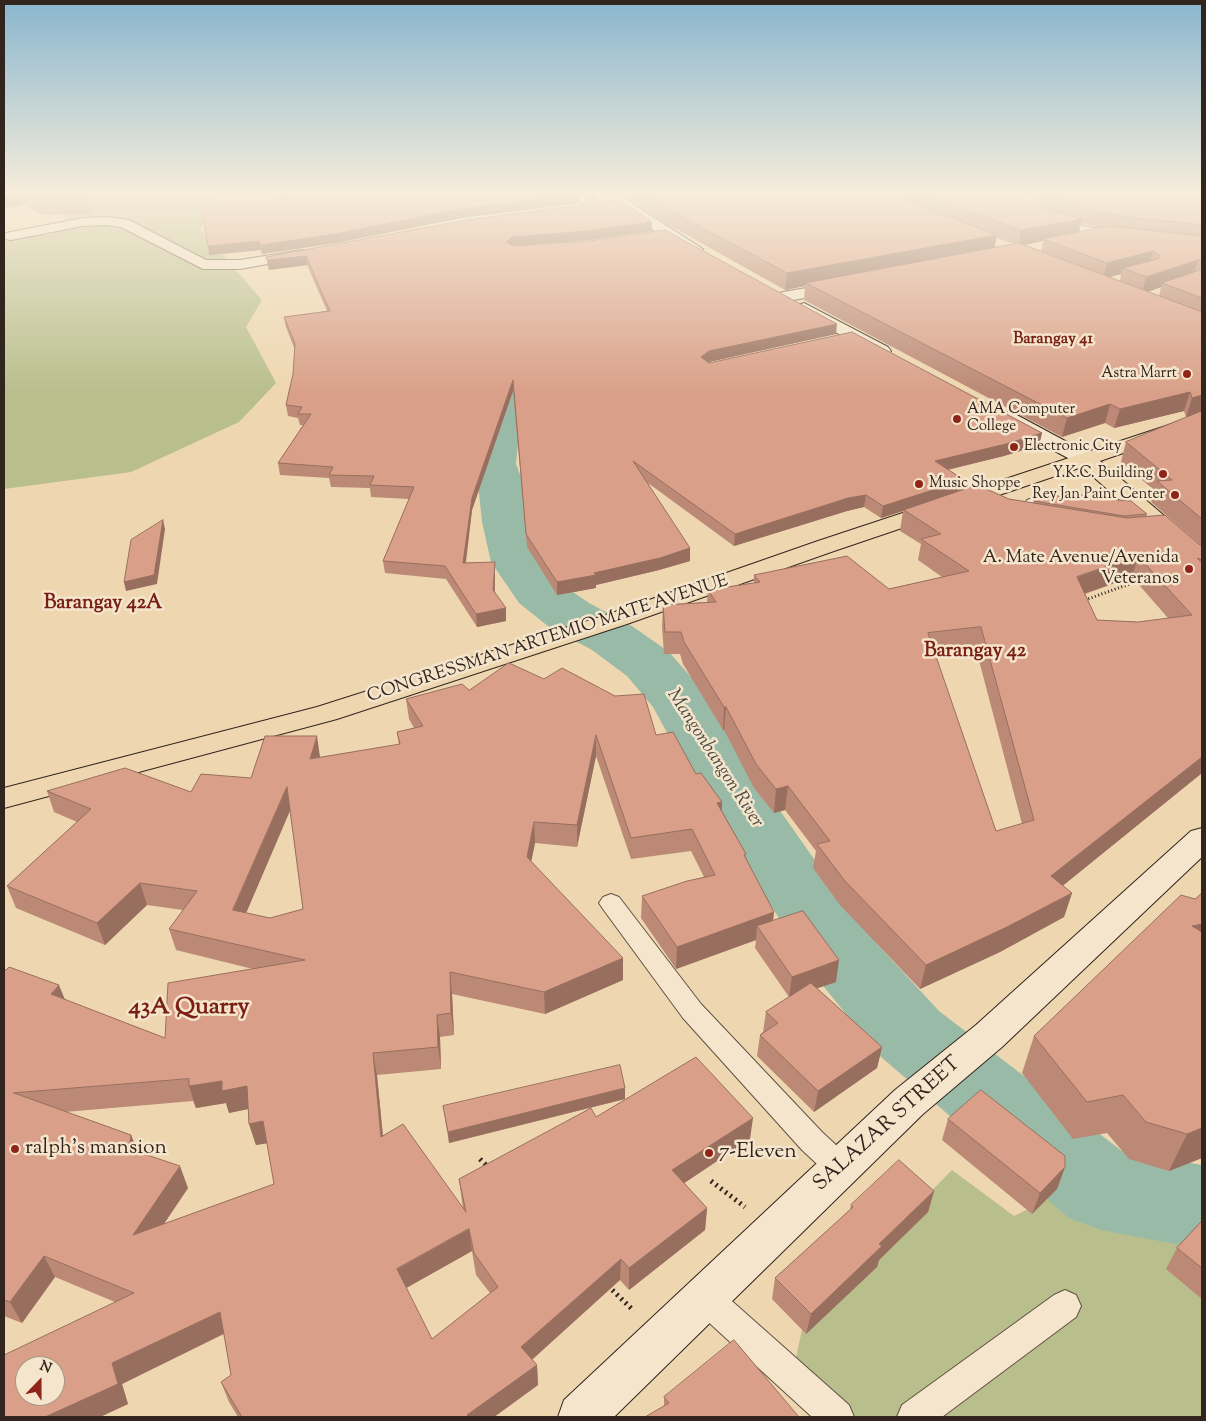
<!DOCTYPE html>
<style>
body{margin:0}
#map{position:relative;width:1206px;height:1421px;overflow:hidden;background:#eed7b0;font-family:"Sorts Mill Goudy",serif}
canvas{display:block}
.frame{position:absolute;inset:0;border:5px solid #31251d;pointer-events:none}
.north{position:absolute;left:15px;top:1356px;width:50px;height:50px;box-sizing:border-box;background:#f4e5cc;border:1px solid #a69886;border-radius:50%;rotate:22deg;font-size:14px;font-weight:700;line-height:20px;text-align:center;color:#31251d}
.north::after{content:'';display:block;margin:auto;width:18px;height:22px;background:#8f2418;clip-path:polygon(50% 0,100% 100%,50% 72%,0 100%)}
</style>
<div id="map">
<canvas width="1206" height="1421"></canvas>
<div class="frame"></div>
<div class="north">N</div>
</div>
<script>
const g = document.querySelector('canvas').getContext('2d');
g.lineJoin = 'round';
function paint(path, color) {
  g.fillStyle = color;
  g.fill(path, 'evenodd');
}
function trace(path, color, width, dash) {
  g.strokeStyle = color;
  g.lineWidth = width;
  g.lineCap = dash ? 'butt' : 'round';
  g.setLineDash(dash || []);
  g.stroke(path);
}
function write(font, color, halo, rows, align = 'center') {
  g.font = font + ' "Sorts Mill Goudy",serif';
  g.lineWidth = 5;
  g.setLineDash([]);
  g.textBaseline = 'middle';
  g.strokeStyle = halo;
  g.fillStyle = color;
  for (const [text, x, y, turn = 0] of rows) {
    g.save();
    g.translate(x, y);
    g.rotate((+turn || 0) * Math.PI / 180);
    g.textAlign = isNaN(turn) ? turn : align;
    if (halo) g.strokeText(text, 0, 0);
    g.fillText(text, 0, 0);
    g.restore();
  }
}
paint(new Path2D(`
 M91 195H223L200 229 262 300 246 327 276 383 239 422 131 472 4 489V240L55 233 77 202Z
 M952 1170 1014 1216 1065 1191 1202 1220V1417H831L792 1375 804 1321Z`), '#b8be8c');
paint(new Path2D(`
 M533 356 547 359 553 368 530 396 521 415 516 464 527 493 532 522 543 561 557 581 589 603 632 626 669 652 700 687 755 775 814 859 878 945 939 1011 1122 1151 1202 1165V1249L1101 1230 1069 1218 881 1057 824 987 764 895 698 789 653 707 627 676 592 650 549 627 519 603 491 562 482 522 479 493 470 464 477 415 496 384 513 364 519 359Z`), '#9abaa8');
const lane = new Path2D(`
 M576 195H582L600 207 595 210 576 199Z
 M1055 490 1108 501 1110 504 1108 507 1102 509 1056 500 1033 508 1027 506 1025 503 1027 500Z
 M611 894 619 897 701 1004 822 1132 850 1158 855 1167 850 1176 840 1180 830 1176 802 1150 683 1018 603 909 599 903 603 897Z
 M704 1281 715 1286 849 1405 854 1417H812L693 1308 688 1297 693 1286Z
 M1065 1290 1076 1295 1081 1306 1076 1317 942 1417H897L902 1405 1054 1295Z`);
const street = new Path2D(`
 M1024 195H1037L1034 200V206C1062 226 1095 227 1127 235L1129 238 1127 241C1107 246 1033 225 1020 208V199Z
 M106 217 129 220 206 260H240L302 250 307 251 309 254 307 257 240 269H203L121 227 106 225 83 226 11 240 6 239 4 236 6 233 11 232 83 218Z
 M841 282 847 284 849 287 847 290 783 302 777 300 775 297 777 294 783 292Z`);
const secondary = new Path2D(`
 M605 195H619L703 249 701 252C685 256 623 209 606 198Z
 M804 303 888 347 891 351 888 355 882 356 876 355 798 311 796 308 798 305Z
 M1008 412 1015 414 1093 456 1096 460 1093 464 1086 466 1079 464 1001 422 998 418 1001 414Z
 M1202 828V857L1002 1047 923 1114 614 1417H558L564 1400 895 1090 976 1025 1191 831Z`);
const primary = new Path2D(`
 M1202 414V426L1100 461 1202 548V567L1194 565 1082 467 834 551 627 624 337 719 4 808V788L317 707 609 614 818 541Z`);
trace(lane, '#605242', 2);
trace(street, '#605242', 2);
trace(secondary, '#31251d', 2);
trace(primary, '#31251d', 2);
trace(new Path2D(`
 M1085 600 1138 581`), '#31251d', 3, [1, 2.5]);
trace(new Path2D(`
 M480 1159 488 1167
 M711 1181 745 1207
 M608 1286 634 1311`), '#31251d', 5, [2, 4]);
paint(lane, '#f4e5cc');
paint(street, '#f4e5cc');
paint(secondary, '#f4e5cc');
paint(primary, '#eed7b0');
paint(new Path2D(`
 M4 195H83L88 198 92 214 44 215 23 205Z
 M278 195H579V203L461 218 336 243 262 254 261 250 209 255 280 199Z
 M585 195H596V200L594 201Z
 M630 195H1022L1027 200 1036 205 1038 195H1202V773L1062 886 1072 893 1064 917 1000 952 920 989 840 905 813 868 816 851 785 810 774 813 754 788 724 730H723L683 664 680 654H664L662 627 663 605 707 602 708 590 754 583V575L889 589 942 577 918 560 921 544 900 531 903 511 881 518 864 507 847 511 734 546 648 483 690 561 659 570 596 585V588L557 595 527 547 513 391 472 510 466 563 495 575V592L506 621 477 627 446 579 385 573 383 561 409 499 371 497 370 488 331 487 329 478 280 475 278 463 303 425H300L298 418 288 416 286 405 293 374 295 350 286 327 284 317 327 311 307 265 269 270 266 257 652 222V231L589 240 513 246 836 334 708 362 1042 433 1039 445 1004 456 948 470 962 491 1033 503 1034 501 1067 500 1147 514 1146 517 1200 545 1202 546 1151 502 1154 490 1121 462 1126 442 1191 416 1186 417 1184 411 1114 428 1105 423 1062 437 804 300 805 286 785 290 669 225 629 200ZM1081 223 1100 228 1079 232ZM996 238 1014 244 994 248ZM1043 241 1041 251 1024 245ZM1121 274 1120 281 1110 277ZM1161 287 1159 296 1148 292ZM1132 577 1168 618 1138 622 1097 620 1085 594ZM976 649 1022 824 996 831 935 654Z
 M469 690 656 735 696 774 722 802V811L746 854V857L773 921 836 982 817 988 882 1047 877 1068 814 1112 757 1056 760 1035 763 1032 766 1012 789 997 755 948 756 940 676 969 641 918 642 896 704 877 691 851 631 859 596 756 577 847 535 843 531 861 623 980 545 1014 452 994 454 1035 440 1037 441 1069 377 1075 383 1136 463 1209 459 1179 596 1117 750 1139 684 1183 707 1208 705 1230 629 1290 620 1280 532 1359 537 1365 538 1385 494 1417H238L229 1402 221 1382 231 1375 224 1334 122 1384 128 1404 100 1417H4L115 1302 55 1277 22 1323 4 1316V969L65 1000 165 1038 253 969 176 950 169 929 183 910 147 905 105 945 16 908 7 886 77 822 54 812 47 791 191 792 251 778 320 757 399 745 397 732 414 728 409 719 406 699ZM290 811 303 909 270 918 246 913ZM193 1101 196 1108 226 1103 229 1113 248 1109 249 1124 256 1145 267 1143 274 1184 164 1224 188 1188 138 1152 131 1135 65 1112ZM472 1251 476 1275 490 1293 432 1339 406 1288Z
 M1202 893V1158L1169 1171 1129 1159 1107 1133 1073 1139 1022 1073 1034 1036 1195 899Z
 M625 1088V1099L449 1143 443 1106Z
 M948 1119 1065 1167 1057 1189 1032 1214 942 1140Z
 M934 1191 928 1212 879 1260 877 1267 806 1334 772 1299 775 1278 850 1210 851 1205Z
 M1202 1221V1299L1166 1269 1177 1248Z
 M664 1397 799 1417 664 1406Z`), '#bb8975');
paint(new Path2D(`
 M4 195H20L23 205 4 209Z
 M574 195H579V203L461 218 336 243 262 254 261 245 460 209Z
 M594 195H596V200L594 201Z
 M1082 219 1078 235 1043 239V241L1018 246 1021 230Z
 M652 222V231L589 240 513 246 506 242 512 237Z
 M997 235 994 251 806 283 805 286 785 290 787 273Z
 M259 241 261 250 209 255 208 246Z
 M1153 251 1149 267 1123 268 1121 274 1103 279 1107 263Z
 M306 256 307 265 269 270 267 260Z
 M1198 260 1193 276 1162 283 1161 287 1142 294 1146 277Z
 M837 324 836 334 709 362 700 367 701 357 709 351Z
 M513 380V391L472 510 464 575 463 563 472 498Z
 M1190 392 1184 411 1114 428 1120 409Z
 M1202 395V413L1186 417 1192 398Z
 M1110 404 1105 423 1062 437 1067 418Z
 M1042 433 1039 445 1004 456 933 473 935 461Z
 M964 480 962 492 904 510 903 511 881 518 883 506Z
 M866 495 864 507 847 511 734 546 735 534 848 498Z
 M163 520 165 529 157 584 126 591 124 582Z
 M690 548V561L659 570 596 585V588L557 595V582Z
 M1138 556 1132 577 1071 598 1077 577Z
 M495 562V575L494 603 493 590Z
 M506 608V621L477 627 476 614Z
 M724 707H726L724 730H723Z
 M596 735V756L577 847V825Z
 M317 736 320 757 310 759Z
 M1202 757V773L1044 901 1051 876Z
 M788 786 785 810 774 813 776 789Z
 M287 787 291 808 238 932 233 910Z
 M722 802 721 823 717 803Z
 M534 822 535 843 528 878 527 857Z
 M140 883 147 905 105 945 97 923Z
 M1072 893 1064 917 1000 952 920 989 926 965Z
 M774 912 772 934 757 926 756 940 676 969 677 947Z
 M1202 924V959L1192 926Z
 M623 958V980L545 1014 544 992Z
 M839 960 836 982 789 998 792 977Z
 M450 972 452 994 454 1035 451 1013Z
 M59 985 68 1007 51 994Z
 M437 1015 440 1037 441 1069 438 1047Z
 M882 1047 877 1068 814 1112 818 1091Z
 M373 1053 377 1075 385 1159 381 1137Z
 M222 1081 247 1086 253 1108 229 1113 226 1103 196 1108 189 1086Z
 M625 1088V1099L449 1143 448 1132Z
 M753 1118 750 1139 671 1192 672 1170Z
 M263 1121 269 1143 256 1145 249 1124Z
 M1202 1128V1158L1169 1171 1187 1134Z
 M131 1135 140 1157 129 1149Z
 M180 1166 188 1188 142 1256 133 1235Z
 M1065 1167 1057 1189 1032 1214 1040 1193Z
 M934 1191 928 1212 879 1260 877 1267 806 1334 811 1314 879 1244Z
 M707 1208 705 1230 629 1290V1268Z
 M469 1229 472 1251 401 1291 397 1269Z
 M44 1256 55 1277 22 1323 10 1302Z
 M621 1259 620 1280 523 1368 521 1347Z
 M220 1312 227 1332 122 1384 128 1404 100 1417H45L112 1363Z
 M537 1365 538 1385 494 1417H468L467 1415Z`), '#986f5f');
const building = new Path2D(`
 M29 195H83L88 198 40 200Z
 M281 195H575L460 209 335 234 261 245 259 241 208 246 201 206 284 199Z
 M645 195H891L997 235 787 273 669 210Z
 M926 195H1022L1027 200 1044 208 1082 219 1021 230Z
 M1048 195H1202V225L1110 215 1066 202Z
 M619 200 652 222 589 231 512 237 506 242 513 246 589 241 665 230 837 324 709 351 701 357 709 363 852 332 1042 433 1006 444 935 461 964 480 883 506 866 495 848 498 735 534 633 461 690 548 660 558 594 573 596 575 557 582 526 534 513 380 472 498 463 563 495 562 493 590 506 608 476 614 445 566 383 561 414 487 370 485 374 476 329 475 333 467 278 463 311 414H298L302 407 286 405 293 374 295 344 284 317 330 311 306 256 267 260 266 257 461 221Z
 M1109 226 1202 236V260H1198L1146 277 1123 268 1158 259 1160 256 1153 251 1107 263 1043 239Z
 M1019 243 1202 312V395L1192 398 1190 392 1120 409 1110 404 1067 418 806 283Z
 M1200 270H1202V298L1162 283Z
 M1202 411V519L1157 481 1172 480 1126 442Z
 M977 485 1009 499 1127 518 1165 515 1200 545 1202 546V560L1197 558 1202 563V757L1051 876 1072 893 1007 927 926 965 844 880 817 844 830 841 788 786 776 789 756 764 726 707H724L684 642 681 632H665L663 605 716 602 708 590 760 582 754 575 847 556 889 589 969 571 921 539 941 534 904 510ZM1138 556 1192 615 1138 622 1097 620 1077 577ZM981 627 1034 820 996 831 928 633Z
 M1054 494 1067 500 1094 498 1131 501 1147 514 1124 516 1034 501Z
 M163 520 154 575 124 582 131 540Z
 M509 663 544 679 562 668 615 696 644 694 656 735 673 732 696 774 701 773 722 802 717 803 746 854 744 855 774 912 677 947 642 896 687 881 715 875 692 829 631 838 596 735 577 825 534 822 527 857 623 958 544 992 450 972 451 1013 437 1015 438 1047 373 1053 381 1137 403 1124 466 1212 459 1179 591 1108 596 1117 696 1057 753 1118 672 1170 707 1208 629 1268 621 1259 521 1347 537 1365 467 1415 469 1417H242L221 1382 231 1375 220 1312 112 1363 118 1384 45 1417H4V1355L134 1293 44 1256 10 1302 4 1300V969L6 970 9 967 59 985 51 994 165 1038 168 983 305 960 169 929 197 891 140 883 97 923 7 886 91 809 47 791 125 768 191 792 201 774 251 778 265 736H317L310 759 400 744 397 732 423 726 406 699 462 684 469 690ZM287 787 303 909 270 918 233 910ZM189 1079V1086L222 1081V1091L247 1086 249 1124 263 1121 274 1184 133 1235 180 1166 129 1149 131 1135 14 1093ZM469 1229 474 1253 498 1287 432 1339 397 1269ZM25 1366H55V1396H25Z
 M1202 893V924L1192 926 1202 932V1128L1187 1134 1146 1122 1123 1095 1087 1102 1034 1036 1181 895 1195 899Z
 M803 911 839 960 792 977 757 926Z
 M811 983 882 1047 818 1091 760 1035 778 1023 766 1012Z
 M620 1065 625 1088 448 1132 443 1106Z
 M981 1090 1065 1156V1167L1040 1193 948 1119Z
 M899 1160 934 1191 879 1244 882 1246 811 1314 775 1278 853 1207 851 1205Z
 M1202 1221V1268L1177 1248Z
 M734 1340 799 1417H645L669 1403 664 1397Z`);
paint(building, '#d99f88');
trace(building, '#986f5f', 1);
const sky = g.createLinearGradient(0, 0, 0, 394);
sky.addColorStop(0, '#89b6ce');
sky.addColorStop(0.49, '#f7eddb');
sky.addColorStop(1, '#f7eddb00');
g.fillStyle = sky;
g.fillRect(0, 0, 1206, 394);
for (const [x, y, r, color] of [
 [1187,374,5,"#8f2418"],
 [957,419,5,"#8f2418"],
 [1014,447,5,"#8f2418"],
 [1163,474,5,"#8f2418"],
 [919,484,5,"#8f2418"],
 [1175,495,5,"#8f2418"],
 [1189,569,5,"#8f2418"],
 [15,1149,5,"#8f2418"],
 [709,1153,5,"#8f2418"]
]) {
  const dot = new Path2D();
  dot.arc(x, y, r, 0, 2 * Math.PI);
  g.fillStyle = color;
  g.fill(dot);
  trace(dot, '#f4e5cc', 2);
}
write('15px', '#31251d', '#f4e5cc', [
 ["Astra Marrt",1177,374],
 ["AMA Computer",967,410,"left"],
 ["College",967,427,"left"],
 ["Electronic City",1024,447,"left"],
 ["Y.K.C. Building",1153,474],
 ["Music Shoppe",929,484,"left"],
 ["Rey Jan Paint Center",1165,495]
], 'right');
write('bold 16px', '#7a1f14', '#f4e5cc', [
 ["Barangay 41",1053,340]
]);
write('18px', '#31251d', '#f4e5cc', [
 ["A. Mate Avenue/Avenida",1179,559],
 ["Veteranos",1179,580]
], 'right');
write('18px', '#31251d', '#f4e5cc', [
 ["CONGRESSMAN ARTEMIO MATE AVENUE",548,640,-18]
]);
write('italic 19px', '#4b4a40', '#f4e5cc', [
 ["Mangonbangon River",714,759,57]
]);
write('bold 20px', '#7a1f14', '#f4e5cc', [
 ["Barangay 42A",103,605],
 ["Barangay 42",975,653]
]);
write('21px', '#31251d', '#f4e5cc', [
 ["SALAZAR STREET",888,1125,-42]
]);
write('21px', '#31251d', '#f4e5cc', [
 ["ralph's mansion",25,1149],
 ["7-Eleven",719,1153]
], 'left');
write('bold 24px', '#7a1f14', '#f4e5cc', [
 ["43A Quarry",189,1009]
]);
</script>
